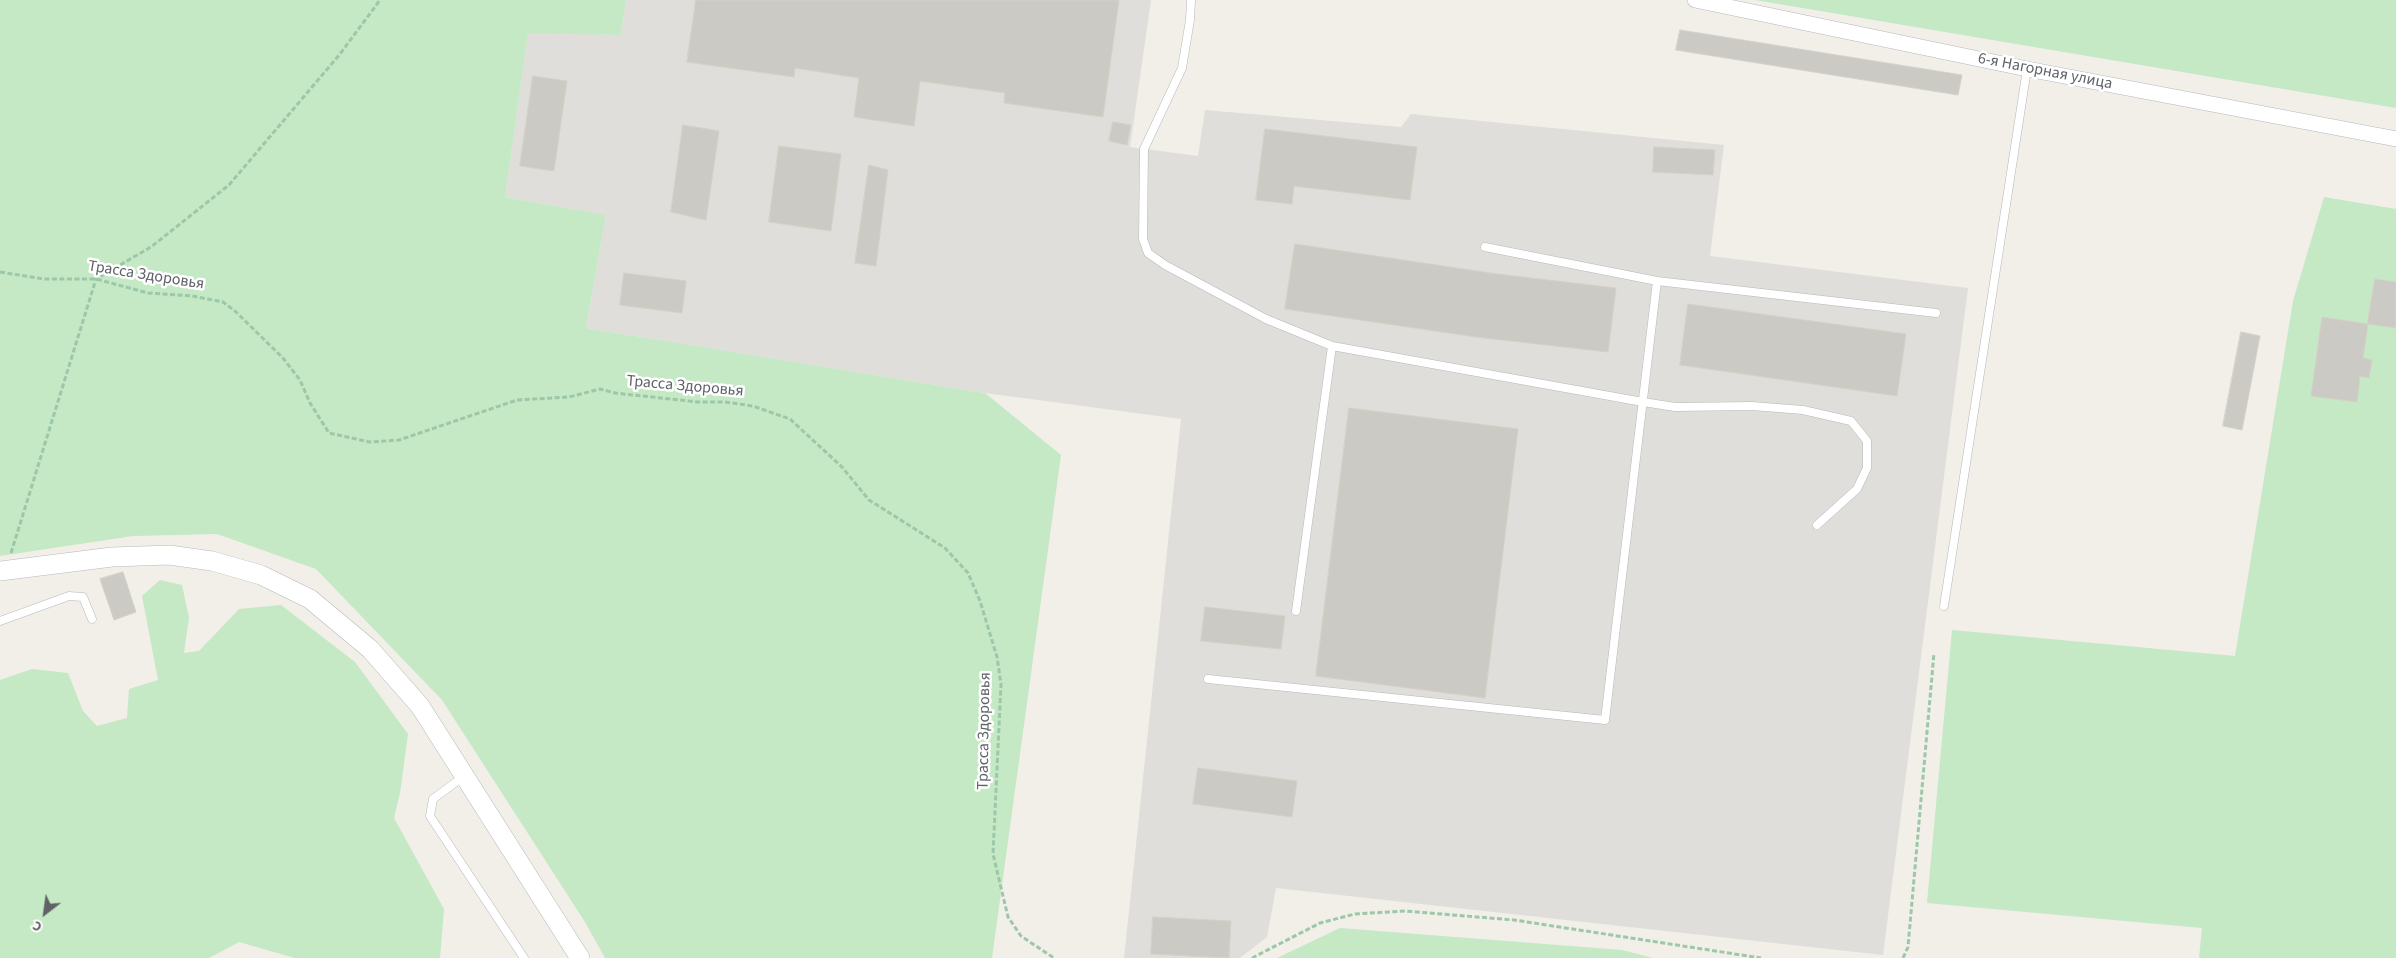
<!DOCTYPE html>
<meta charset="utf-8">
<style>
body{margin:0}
#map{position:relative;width:2396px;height:958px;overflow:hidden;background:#f1efe8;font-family:"Source Sans 3",sans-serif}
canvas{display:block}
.north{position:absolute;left:20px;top:888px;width:50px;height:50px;-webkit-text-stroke:4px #fff;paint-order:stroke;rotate:210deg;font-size:14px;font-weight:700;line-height:20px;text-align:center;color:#5f6368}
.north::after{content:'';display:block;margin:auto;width:18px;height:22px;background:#5f6368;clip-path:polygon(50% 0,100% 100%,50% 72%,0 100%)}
</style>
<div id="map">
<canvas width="2396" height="958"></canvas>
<div class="north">С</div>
</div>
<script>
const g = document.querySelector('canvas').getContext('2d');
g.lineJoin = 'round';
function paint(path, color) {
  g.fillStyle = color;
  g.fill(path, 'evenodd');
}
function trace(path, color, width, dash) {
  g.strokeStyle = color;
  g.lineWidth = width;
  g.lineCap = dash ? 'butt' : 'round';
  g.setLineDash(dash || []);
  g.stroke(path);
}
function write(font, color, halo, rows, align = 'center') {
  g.font = font + ' "Source Sans 3",sans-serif';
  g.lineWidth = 5;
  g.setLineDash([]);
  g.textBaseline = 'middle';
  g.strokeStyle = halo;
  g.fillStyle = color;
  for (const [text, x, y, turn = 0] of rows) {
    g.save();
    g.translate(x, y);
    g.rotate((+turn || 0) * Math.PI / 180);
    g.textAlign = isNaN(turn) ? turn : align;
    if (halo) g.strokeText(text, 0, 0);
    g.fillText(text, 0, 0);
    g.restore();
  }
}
paint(new Path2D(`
 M626 0H1151L1130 147 1198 156 1205 110 1401 127 1411 114 1724 145 1710 256 1968 288 1883 955 1276 888 1267 937 1240 958H1124L1181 419 985 393 586 328 606 215 505 197 528 32 621 35Z`), '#e0deda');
paint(new Path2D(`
 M0 0H626L621 35 528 33 505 197 606 215 586 328 985 393 1061 455 992 958H605L585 922 442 700 316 569 217 534 133 536 0 556Z
 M1755 0H2396V108Z
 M2324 197 2396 209V958H2199L2202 928 1927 903 1952 630 2235 656 2293 301Z
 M160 580 182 585 189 618 184 653 199 651 239 609 281 605 355 662 408 734 400 793 394 818 444 909 440 958H295L239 942 209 958H0V680L32 669 68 673 83 711 97 726 127 718 129 689 158 680 142 596Z
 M1340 928 1622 950 1653 958H1277Z`), '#c5e8c5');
const building = new Path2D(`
 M696 0H1119L1103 117 1004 103 1005 93 920 81 914 126 854 117 859 78 795 68 794 77 687 62Z
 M1680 30 1962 75 1958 95 1676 50Z
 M533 76 567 81 554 171 520 166Z
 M1113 122 1131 125 1127 145 1109 141Z
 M683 125 719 131 706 220 671 212Z
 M1265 129 1417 147 1410 200 1294 186 1292 204 1256 200Z
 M779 146 841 154 831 231 769 222Z
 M1654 147 1715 150 1713 175 1653 172Z
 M869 165 888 170 876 266 855 263Z
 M1295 244 1497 274 1616 288 1608 352 1476 337 1285 309Z
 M624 273 686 281 682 313 620 305Z
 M2375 279 2396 282V328L2368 324 2363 358 2372 360 2369 378 2360 376 2357 402 2311 396 2322 317 2367 324Z
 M1688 304 1906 334 1897 396 1680 365Z
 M2241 332 2260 336 2242 430 2223 426Z
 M1349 408 1518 429 1485 698 1316 676Z
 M123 572 136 612 114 620 100 579Z
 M1205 607 1285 616 1281 649 1201 641Z
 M1198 768 1297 781 1292 817 1193 804Z
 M1153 917 1231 921 1229 958 1151 954Z`);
paint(building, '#cccac5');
trace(building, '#d6d1c6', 1);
const service = new Path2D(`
 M1191 0 1190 20 1182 68 1144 149 1143 239 1148 253 1165 265 1266 319 1332 346 1643 402 1675 407 1752 406 1803 410 1851 421 1867 441V468L1857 489 1817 525
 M1485 247 1657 281 1936 313
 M1944 606 2027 69
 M1296 611 1332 346
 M0 621 69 596 83 597 92 619
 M1208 679 1605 720 1657 281
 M464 776 433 799 430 816 524 958`);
const minor = new Path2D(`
 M1695 0 2027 69 2396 139`);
const tertiary = new Path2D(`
 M0 571 112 557 169 555 212 561 261 575 310 599 370 649 420 706 580 958`);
trace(service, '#b5b8bc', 9);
trace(minor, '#b5b8bc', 16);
trace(tertiary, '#b5b8bc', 20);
trace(new Path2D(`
 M0 272 44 279H96L148 293 192 296 223 302 235 311 283 358 300 380 310 403 329 433 370 442 399 440 517 400 569 397 600 389 615 393 698 402H725L753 406 790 419 842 467 869 500 945 548 968 573 980 601 997 657 1001 684 993 854 1008 917 1021 936 1054 958
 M11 553 96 279 151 247 229 185 340 54 380 0
 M1252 958 1320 923 1355 914 1405 911 1514 920 1761 958
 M1903 958 1908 947 1934 653`), '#9cc7a9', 3, [5, 2.5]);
trace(service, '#fff', 8);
trace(minor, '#fff', 15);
trace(tertiary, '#fff', 19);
write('16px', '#5f6368', '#fff', [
 ["6-я Нагорная улица",2045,72,11],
 ["Трасса Здоровья",146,276,9],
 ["Трасса Здоровья",685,387,5],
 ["Трасса Здоровья",985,731,-89]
]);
</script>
